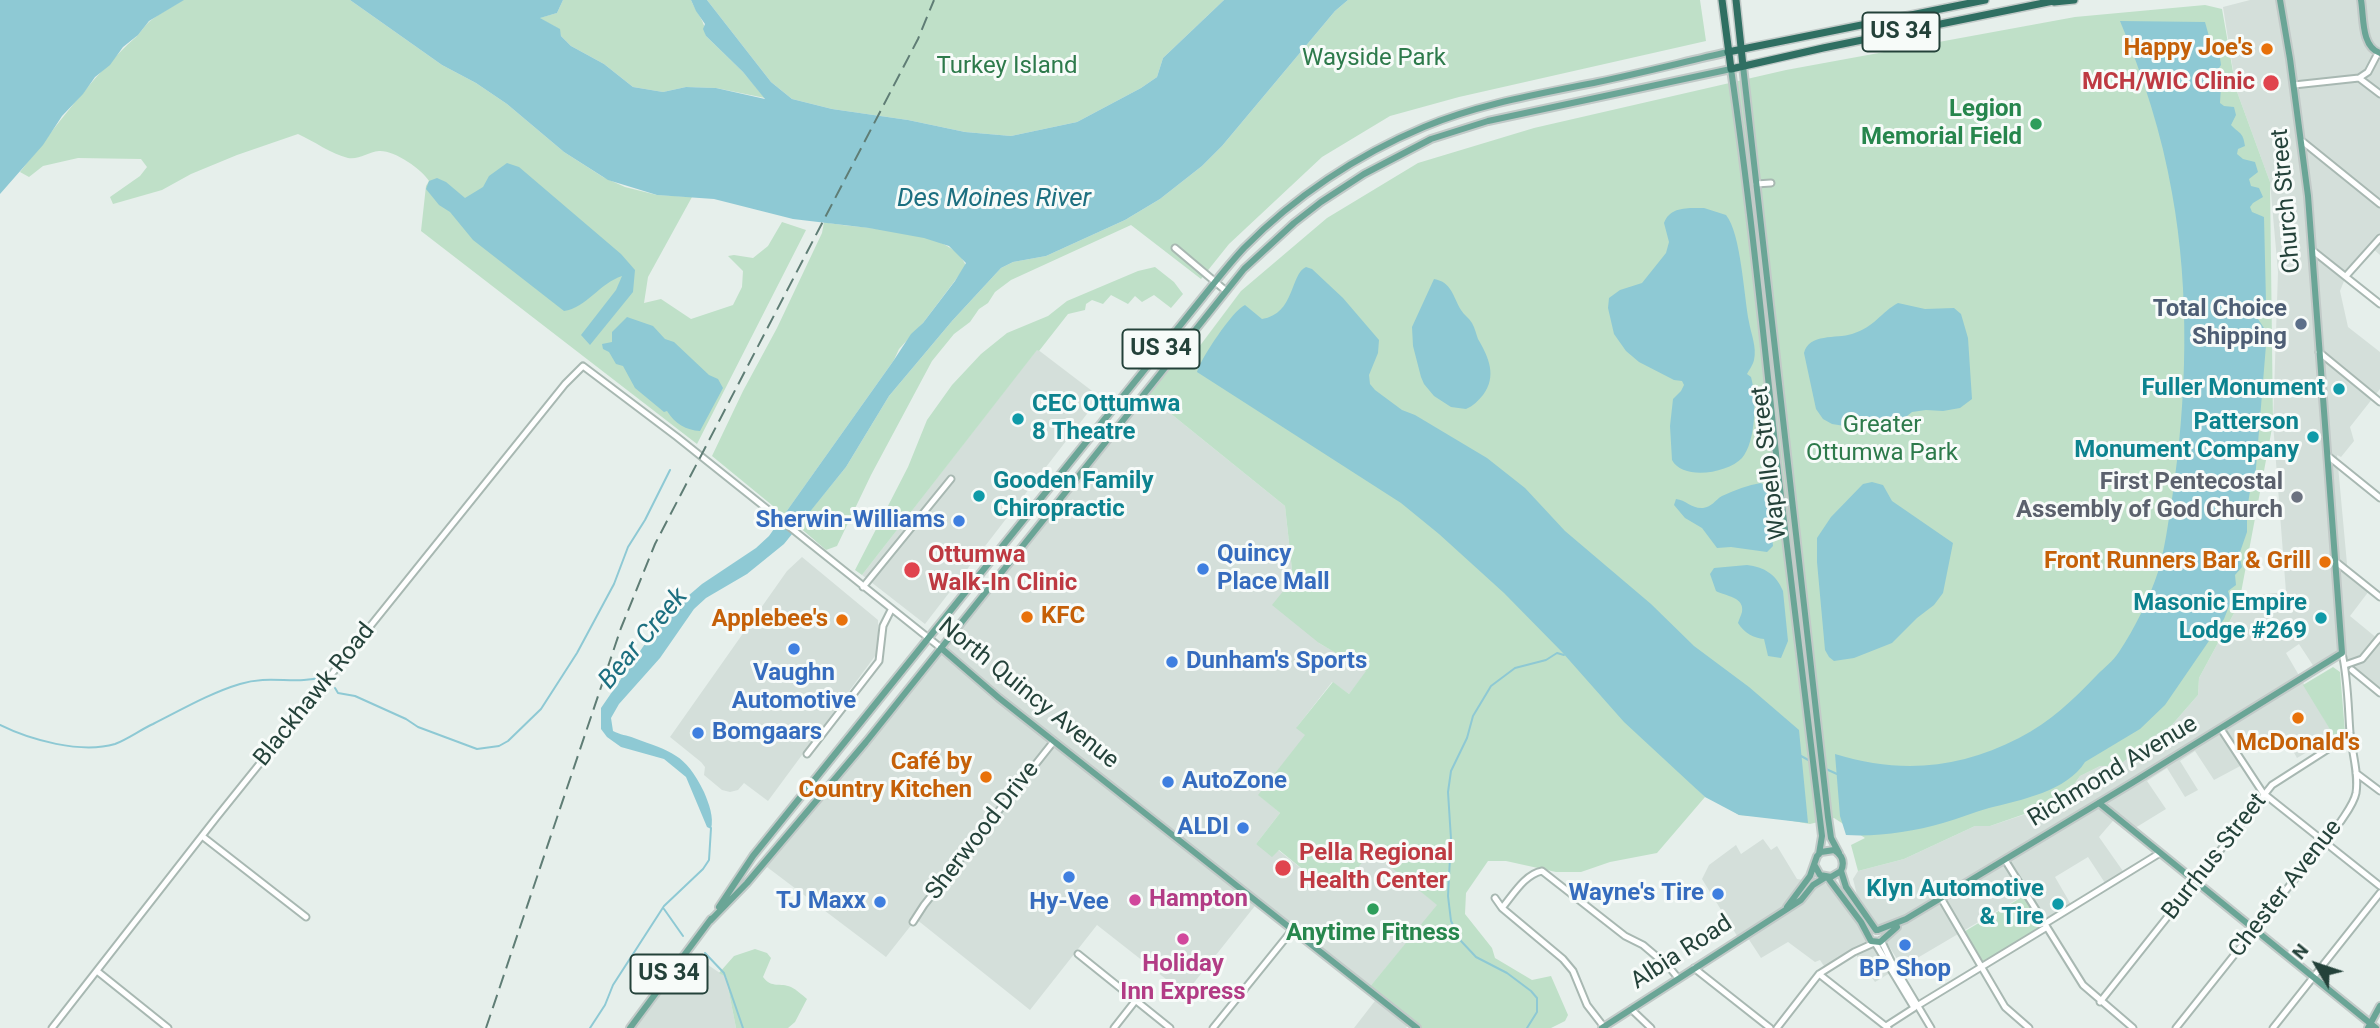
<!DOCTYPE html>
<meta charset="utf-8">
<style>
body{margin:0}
#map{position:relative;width:2380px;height:1028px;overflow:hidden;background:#e6efeb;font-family:Roboto,sans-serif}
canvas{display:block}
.north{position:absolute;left:2282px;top:930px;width:70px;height:70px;-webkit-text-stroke:5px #f7fbf9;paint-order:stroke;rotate:309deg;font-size:19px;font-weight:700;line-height:28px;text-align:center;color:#24423a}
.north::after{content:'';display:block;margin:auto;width:24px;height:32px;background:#24423a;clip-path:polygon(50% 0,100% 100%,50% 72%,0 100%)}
</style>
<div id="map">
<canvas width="2380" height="1028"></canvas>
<div class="north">N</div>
</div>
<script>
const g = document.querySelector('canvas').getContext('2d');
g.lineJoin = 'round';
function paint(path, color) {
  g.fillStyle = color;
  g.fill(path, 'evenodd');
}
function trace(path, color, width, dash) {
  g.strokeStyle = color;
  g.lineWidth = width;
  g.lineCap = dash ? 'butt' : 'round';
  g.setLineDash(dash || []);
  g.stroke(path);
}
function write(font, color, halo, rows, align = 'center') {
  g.font = font + ' Roboto,sans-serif';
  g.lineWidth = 6;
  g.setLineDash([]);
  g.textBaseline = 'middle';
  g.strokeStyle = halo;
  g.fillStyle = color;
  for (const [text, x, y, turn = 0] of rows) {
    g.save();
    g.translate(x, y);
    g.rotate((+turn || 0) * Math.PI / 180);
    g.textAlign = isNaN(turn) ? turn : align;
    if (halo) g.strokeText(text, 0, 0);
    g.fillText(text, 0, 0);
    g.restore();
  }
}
paint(new Path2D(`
 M2250 0H2380V255L2372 248 2346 276 2340 291 2348 327 2380 352V389L2350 427 2354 441 2341 457 2337 455 2348 575 2369 591 2350 616 2378 639 2380 643V693L2345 665 2342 653 2316 670 2299 644 2286 653 2334 736 2297 758 2283 733 2257 749 2248 734 2232 745 2244 764 2214 780 2195 751 2180 761 2198 790 2185 797 2167 768 2147 781 2166 809 2135 828 2118 815 2099 837 2125 874 2107 886 2088 857 2055 877 2073 908 2046 923 2026 894 1902 967 1857 895 1853 879 1858 871 1904 859 1975 826H1990L2062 802 2080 776 2100 766H2119L2149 739 2171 726 2198 695 2199 678 2239 604 2255 595 2286 592 2273 423 2278 272 2270 182 2236 89 2223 7Z
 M1037 349 1100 397 925 624 862 575Z
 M1144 392 1285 506 1293 579 1319 643 1367 671 1349 694 1332 682 1297 727 1306 735 1259 795 1280 813 1256 844 1278 850 1322 885 1328 880 1332 881 1371 851 1438 905 1368 989 1258 902 1185 994 1097 925 1030 1010 916 919 886 957 763 864 866 742Z
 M802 557 878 620V652L768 801 744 783 738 790 730 792 722 790 704 775 705 767 701 762 670 737 787 571Z
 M1763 839 1771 850 1777 846 1797 879 1824 883 1837 890 1890 973 1875 982 1854 952 1826 969 1820 960 1815 962 1788 942 1761 958 1746 935 1739 939 1702 879 1709 865 1736 845 1741 854Z
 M687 951 726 977 736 1028H630Z
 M1378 997 1410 1023 1406 1028H1354Z`), '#d4dfda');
paint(new Path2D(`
 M183 0H350L442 65 476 83 507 104 564 152 603 177 625 187 657 195 692 197 648 277 644 303 661 299 691 319 733 305 742 287 743 271 728 256 734 255 753 258 768 246 782 222 806 230 697 444 421 231 426 186 429 181C422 169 394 150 379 151 368 152 359 160 348 158 331 154 314 141 298 134L237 155 191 174 162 190 113 204 110 197 140 176 147 167 141 159 78 158 43 166 29 177 20 172C57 126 91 77 136 37 141 32 145 25 150 21 160 13 172 7 183 0Z
 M563 0H691C697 14 705 20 706 36L743 72 765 98 716 88 686 87 663 92 633 87 604 64 571 46 561 36 559 29 539 18 557 13Z
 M707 0H1224L1163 58 1157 77 1141 88 1077 122 1011 136 965 132 908 120 832 109 792 99 771 82Z
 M1348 0H1700L1706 41 1459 97 1390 116 1322 157 1229 244 1201 279 1131 225 1011 280 995 292 988 303 979 309 970 322 954 334 932 361 871 475 837 546 826 550 798 526 846 467 889 396 952 321 1001 268 1013 262 1046 256 1125 220 1160 199 1202 166 1222 146 1335 11Z
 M2205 5 2222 9 2236 89 2270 182 2273 423 2240 598 2237 602 2239 604 2199 678 2198 695 2171 726 2149 739 2119 766H2100L2080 776 2062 801 1990 826H1975L1904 859 1858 871 1851 845 1865 838 1834 818 1810 824 1769 817 1739 815 1697 789 1705 797 1657 853 1610 862 1581 872H1556L1506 861H1488L1466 893 1465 914 1492 948 1495 958 1532 980 1551 976 1568 1015 1565 1021 1551 1028H1417L1368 989 1437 905 1371 851 1342 888 1328 880 1322 885 1279 850 1272 857 1256 844 1280 813 1258 795 1305 735 1296 728 1333 682 1349 694 1366 671 1319 643 1272 605 1293 579 1285 506 1144 392 1175 355 1187 363 1241 291 1327 218 1418 163 1534 128 1786 70 2075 17Z
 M824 222C859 230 953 227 966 266L923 323 899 349 894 360 784 515 712 456 743 391 777 328 822 233Z
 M1155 267 1174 282 1183 294 1171 308 1154 295 1142 302 1135 296 1128 304 1111 295 1103 304 1092 300 1086 304 1085 310 1068 314 1039 351 1037 350 862 575 855 570 908 467 927 420 952 385 981 354 1007 333 1048 316 1067 301 1138 271Z
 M2333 667 2340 672 2345 732 2334 736 2303 685Z
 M2027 894 2047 927 1982 966 1962 933Z
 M755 949 767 953 771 958 763 977C772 989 780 982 791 987 797 990 802 995 807 999L795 1022 788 1028H736L726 977 719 973 734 956Z`), '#bfe0c8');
paint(new Path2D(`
 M0 0H184L149 21 138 35 123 47 110 65 95 77 83 94 62 116 43 145 0 194Z
 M350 0H563L557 13 540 18 560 29 561 36 571 46 604 64 633 87 663 92 686 87 716 88 765 99 743 72 706 36 703 29 705 24 696 11 691 0H707L771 82 792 99 832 109 908 120 965 132 1011 136 1077 122 1141 88 1157 77 1163 58 1224 0H1348L1335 11 1222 146 1202 166 1160 199 1125 220 1046 256 1013 262 1001 268 952 321 889 396 846 467 784 544 747 574 706 598 694 609 660 658 619 704 611 718 613 731C620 735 627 735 634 738 671 752 685 753 704 792 709 804 714 817 711 829L707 827 686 777 664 759 621 747 607 737 601 729V708L660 622 674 608 702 584 756 548 769 536 894 360 911 334 923 323 955 281 966 263 949 246 924 238 869 228 793 219 714 199 657 195 608 180 564 152 507 104 476 83 442 65Z
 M2120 21 2205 22 2213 51H2219L2221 65 2217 71 2221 86 2220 103 2224 106 2234 107 2236 115 2231 125C2239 134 2243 131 2245 146L2238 149 2237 154 2243 159 2255 162 2258 172 2249 179 2251 186 2259 188 2263 197 2253 203 2250 207 2252 212 2264 217 2266 302 2259 295 2255 296 2259 303 2255 308 2256 316 2264 328 2266 345 2255 480 2250 491 2247 510V532L2239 555 2242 567 2235 575 2236 585 2228 591 2231 601 2224 619 2165 705 2140 729 2085 762C2067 791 2021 800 1989 808 1974 812 1958 819 1943 823 1912 832 1877 837 1846 835L1840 816 1835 754C1900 774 1959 769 2019 738 2050 722 2073 700 2097 675 2104 668 2113 661 2119 652 2135 628 2149 599 2158 572 2165 549 2168 523 2172 499 2187 400 2190 291 2172 193 2162 134 2143 76 2120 21Z
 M507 163 519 167 621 254 635 270 633 292 590 345 581 335 616 290 622 276C600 283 586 308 564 311L473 240 450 212 439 205 426 189 429 181 437 178 446 182 465 198 483 187 489 176Z
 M1704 208 1726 215C1741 233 1744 297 1749 322 1751 334 1757 347 1754 360 1753 365 1749 370 1747 374L1751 377C1757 398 1756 442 1742 458 1728 473 1683 481 1672 460L1670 426 1673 399 1681 391 1684 385 1682 381 1674 380 1639 362 1626 351 1614 334 1608 308 1609 298 1620 290 1642 283 1666 253 1669 242 1664 223C1670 206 1689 208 1704 208Z
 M1306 267 1312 269 1343 298 1379 340 1378 353 1369 375 1370 384 1375 390 1402 410 1415 415 1487 458 1525 488 1565 531 1651 604 1694 646 1749 687 1799 730 1808 823 1739 815 1705 797 1624 722 1562 652 1504 593 1439 534 1401 503 1197 372C1201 358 1233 310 1245 305L1262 319C1295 314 1290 274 1306 267Z
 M1434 279C1452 282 1453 297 1461 310 1464 315 1469 318 1472 323 1475 328 1476 334 1478 339 1489 358 1497 376 1483 395 1478 401 1473 406 1466 409L1451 407 1434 396 1424 384 1421 377 1413 346 1412 327Z
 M1898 303 1925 309 1954 308 1961 314 1968 338 1972 399 1960 408 1943 411 1926 410 1912 412 1902 420 1873 425 1857 428 1832 424 1823 419 1816 409 1804 353C1809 333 1836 339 1852 334 1875 327 1881 312 1898 303Z
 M627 317 653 326 665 339 674 342 709 375 718 379 723 388 700 431C686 430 675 424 667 411L664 412 635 388 623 366 616 364 609 352 603 349 602 344 612 342V332Z
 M1872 482 1883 485 1892 501 1953 543 1943 593 1934 605 1917 618 1892 643 1854 658 1834 661 1829 657 1825 650 1817 562V538L1831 517 1863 484Z
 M1761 483 1767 488 1773 546 1767 552 1731 547 1717 548 1702 528 1685 518 1674 505 1676 499C1686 500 1692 509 1703 508 1712 507 1715 500 1722 496 1735 490 1748 485 1761 483Z
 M1747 565C1764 567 1776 574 1783 591L1788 641 1781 658 1768 656 1764 639C1754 638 1744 633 1738 623 1739 619 1741 616 1742 612 1745 597 1725 596 1716 591L1710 574 1714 568Z`), '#8ec9d4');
trace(new Path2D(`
 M335 688 338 693 355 696 406 719 418 727 477 749 499 746 508 741 541 709 577 653 614 584 628 547 645 520 670 470
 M0 725C30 740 81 754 115 744 128 739 140 730 153 724 181 710 210 693 240 684 271 674 297 686 324 676
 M1801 756 1812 762
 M1826 769 1837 774
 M664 909 683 936
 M705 953 724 973 743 1028
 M590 1028 605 1005 613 985 664 906 703 869 709 860 711 828
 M1527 1028 1537 1012V998L1531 991 1507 973 1476 957 1461 941 1451 921 1448 896 1451 839 1448 792 1451 771 1467 738 1473 716 1491 686 1515 668 1546 660 1557 653 1564 655`), '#8ec9d4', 2);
const minor = new Path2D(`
 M2359 78 2368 72 2378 53
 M2294 85 2359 78 2380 94
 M2302 141 2380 204
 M1756 184 1771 183
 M1175 248 1226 291
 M2312 250 2380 304
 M2346 276 2380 238
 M2319 352 2380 402
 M2328 456 2380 498
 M2335 561 2380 597
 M863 587 951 479
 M2345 665 2362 659 2380 637
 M2352 670 2380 693
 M2221 729 2263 793 2380 886
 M807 754 879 661 883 626 891 610
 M2356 773 2380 791
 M202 836 306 917
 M2005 860 2083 985 2133 1028
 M1495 898 1502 908 1563 959 1573 971 1587 1005 1604 1027
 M1941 898 2005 1007 2029 1028
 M1502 908C1513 895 1525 874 1542 871L1625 936 1643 945 1669 967 1678 978
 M913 922 924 905 1054 741
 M2046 923 2160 853
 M1881 940 1891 961 1931 1028
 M1875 943 1913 1006
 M1078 954 1170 1028
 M1694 968 1770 1028
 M97 971 168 1028
 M1819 974 1888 1028
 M2100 1002 2272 785 2350 735
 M1917 1006 2047 927
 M1631 1009 1651 1028
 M1886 1026 1914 1008
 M52 1028 216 818 565 384 583 366 677 437 941 648
 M1114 1028 1136 1000
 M1213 1028 1293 929
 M1777 1028 1819 974 1854 952 1874 943
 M2176 1028 2341 821C2347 812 2354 803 2356 793 2359 774 2352 752 2350 733 2348 706 2348 679 2342 653
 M2273 1028 2380 893`);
const major = new Path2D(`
 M2361 0C2364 17 2361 47 2380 53
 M1743 66 1828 817 1831 838 1839 853
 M941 648 999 698 1417 1028
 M2099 803 2376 1028
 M1841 871 1846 887 1876 930
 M1828 878 1861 922 1871 941 1880 942 1897 927
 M719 907 753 856 1203 297C1216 281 1229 264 1244 248 1294 197 1357 155 1424 127 1479 104 1539 94 1598 82 1641 73 1684 62 1728 52
 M1787 907 1810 876 1817 856 1821 852 1834 850C1842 855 1845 862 1841 871L1831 877 1820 875 1815 866
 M710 921 747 883 866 742 1244 269 1294 223 1321 202 1364 174 1431 139 1488 121 1731 69C1750 200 1763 331 1777 463 1792 587 1807 712 1822 836L1819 854
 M1878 930 1906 919 2132 783 2342 653 2308 196 2290 59 2280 0
 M630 1028 711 919
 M1602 1028 1801 900 1813 885 1826 877
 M2368 1028 2380 1006`);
const highway = new Path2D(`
 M1722 0 1731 69 1823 48 2058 0
 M1736 0 1743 66
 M2054 2 2074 0
 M1728 52 1985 0`);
trace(minor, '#a8b8b2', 9);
trace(major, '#c2cac8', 10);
trace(highway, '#c2cac8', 10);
trace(minor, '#fff', 5);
trace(major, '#6aa596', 6);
trace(highway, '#2f6f62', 7);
trace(new Path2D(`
 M486 1028 621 628 655 544 918 39 934 0`), '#5f7d75', 2, [14, 7]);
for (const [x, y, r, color] of [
 [2267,49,7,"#e8710a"],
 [2271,83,9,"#e0444e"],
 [2036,124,7,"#2e9e5b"],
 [2301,324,7,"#5c6f8a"],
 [2339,389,7,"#0f9aa8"],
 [1018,419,7,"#0f9aa8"],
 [2313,437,7,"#0f9aa8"],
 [979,496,7,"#0f9aa8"],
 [2297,497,7,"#6b7280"],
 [959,521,7,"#3f7fe0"],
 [2325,562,7,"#e8710a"],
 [1203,569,7,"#3f7fe0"],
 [912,570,9,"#e0444e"],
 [1027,617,7,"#e8710a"],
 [2321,618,7,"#0f9aa8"],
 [842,620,7,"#e8710a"],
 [794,649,7,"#3f7fe0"],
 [1172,662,7,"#3f7fe0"],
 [2298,718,7,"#e8710a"],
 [698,733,7,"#3f7fe0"],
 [986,777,7,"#e8710a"],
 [1168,782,7,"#3f7fe0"],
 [1243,828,7,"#3f7fe0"],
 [1283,868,9,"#e0444e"],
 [1069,877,7,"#3f7fe0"],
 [1718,894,7,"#3f7fe0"],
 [1135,900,7,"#d1479c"],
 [880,902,7,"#3f7fe0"],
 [2058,904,7,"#0f9aa8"],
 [1373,909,7,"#2e9e5b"],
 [1183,939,7,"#d1479c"],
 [1905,945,7,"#3f7fe0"]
]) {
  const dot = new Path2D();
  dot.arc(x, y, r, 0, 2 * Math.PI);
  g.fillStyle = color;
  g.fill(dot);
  trace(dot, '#f7fbf9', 2.5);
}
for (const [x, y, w] of [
 [1901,32,77],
 [1161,349,77],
 [669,974,77]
]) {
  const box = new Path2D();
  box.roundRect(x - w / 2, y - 19.5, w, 39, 5);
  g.fillStyle = '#f7fbf9';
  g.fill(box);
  trace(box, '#24423a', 2);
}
write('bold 23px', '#24423a', null, [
 ["US 34",1901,32],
 ["US 34",1161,349],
 ["US 34",669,974]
]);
write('bold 24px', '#c56008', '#f7fbf9', [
 ["Happy Joe's",2253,49],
 ["Front Runners Bar & Grill",2311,562],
 ["KFC",1041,617,"left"],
 ["Applebee's",828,620],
 ["McDonald's",2298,744,"center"],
 ["Café by",972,763],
 ["Country Kitchen",972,791]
], 'right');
write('24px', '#2d7a4b', '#f7fbf9', [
 ["Wayside Park",1374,59],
 ["Turkey Island",1007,67],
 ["Greater",1882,426],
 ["Ottumwa Park",1882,454]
]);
write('bold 24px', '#be3a42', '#f7fbf9', [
 ["MCH/WIC Clinic",2255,83,"right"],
 ["Ottumwa",928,556],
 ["Walk-In Clinic",928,584],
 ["Pella Regional",1299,854],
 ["Health Center",1299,882]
], 'left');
write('bold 24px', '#27864d', '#f7fbf9', [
 ["Legion",2022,110],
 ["Memorial Field",2022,138],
 ["Anytime Fitness",1373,934,"center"]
], 'right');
write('24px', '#24423a', '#f7fbf9', [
 ["Church Street",2287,201,-95],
 ["Wapello Street",1770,463,-97],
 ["North Quincy Avenue",1028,694,39],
 ["Blackhawk Road",315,695,-51],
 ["Richmond Avenue",2113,772,-31],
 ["Sherwood Drive",983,831,-52],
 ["Burrhus Street",2215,857,-52],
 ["Chester Avenue",2286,889,-52],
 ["Albia Road",1682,953,-33]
]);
write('bold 24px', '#4e5e75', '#f7fbf9', [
 ["Total Choice",2287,310],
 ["Shipping",2287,338]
], 'right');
write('bold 24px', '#0d838f', '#f7fbf9', [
 ["Fuller Monument",2325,389],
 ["CEC Ottumwa",1032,405,"left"],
 ["8 Theatre",1032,433,"left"],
 ["Patterson",2299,423],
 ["Monument Company",2299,451],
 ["Gooden Family",993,482,"left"],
 ["Chiropractic",993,510,"left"],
 ["Masonic Empire",2307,604],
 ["Lodge #269",2307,632],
 ["Klyn Automotive",2044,890],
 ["& Tire",2044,918]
], 'right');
write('bold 24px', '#5b616d', '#f7fbf9', [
 ["First Pentecostal",2283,483],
 ["Assembly of God Church",2283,511]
], 'right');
write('bold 24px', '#366cbe', '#f7fbf9', [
 ["Sherwin-Williams",945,521],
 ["Quincy",1217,555,"left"],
 ["Place Mall",1217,583,"left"],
 ["Dunham's Sports",1186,662,"left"],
 ["Vaughn",794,674,"center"],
 ["Automotive",794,702,"center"],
 ["Bomgaars",712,733,"left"],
 ["AutoZone",1182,782,"left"],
 ["ALDI",1229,828],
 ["Wayne's Tire",1704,894],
 ["TJ Maxx",866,902],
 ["Hy-Vee",1069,903,"center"],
 ["BP Shop",1905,970,"center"]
], 'right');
write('bold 24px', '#b23c85', '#f7fbf9', [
 ["Hampton",1149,900],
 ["Holiday",1183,965,"center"],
 ["Inn Express",1183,993,"center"]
], 'left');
write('italic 26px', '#1c6f80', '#f7fbf9', [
 ["Des Moines River",994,199],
 ["Bear Creek",644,639,-50]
]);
</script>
